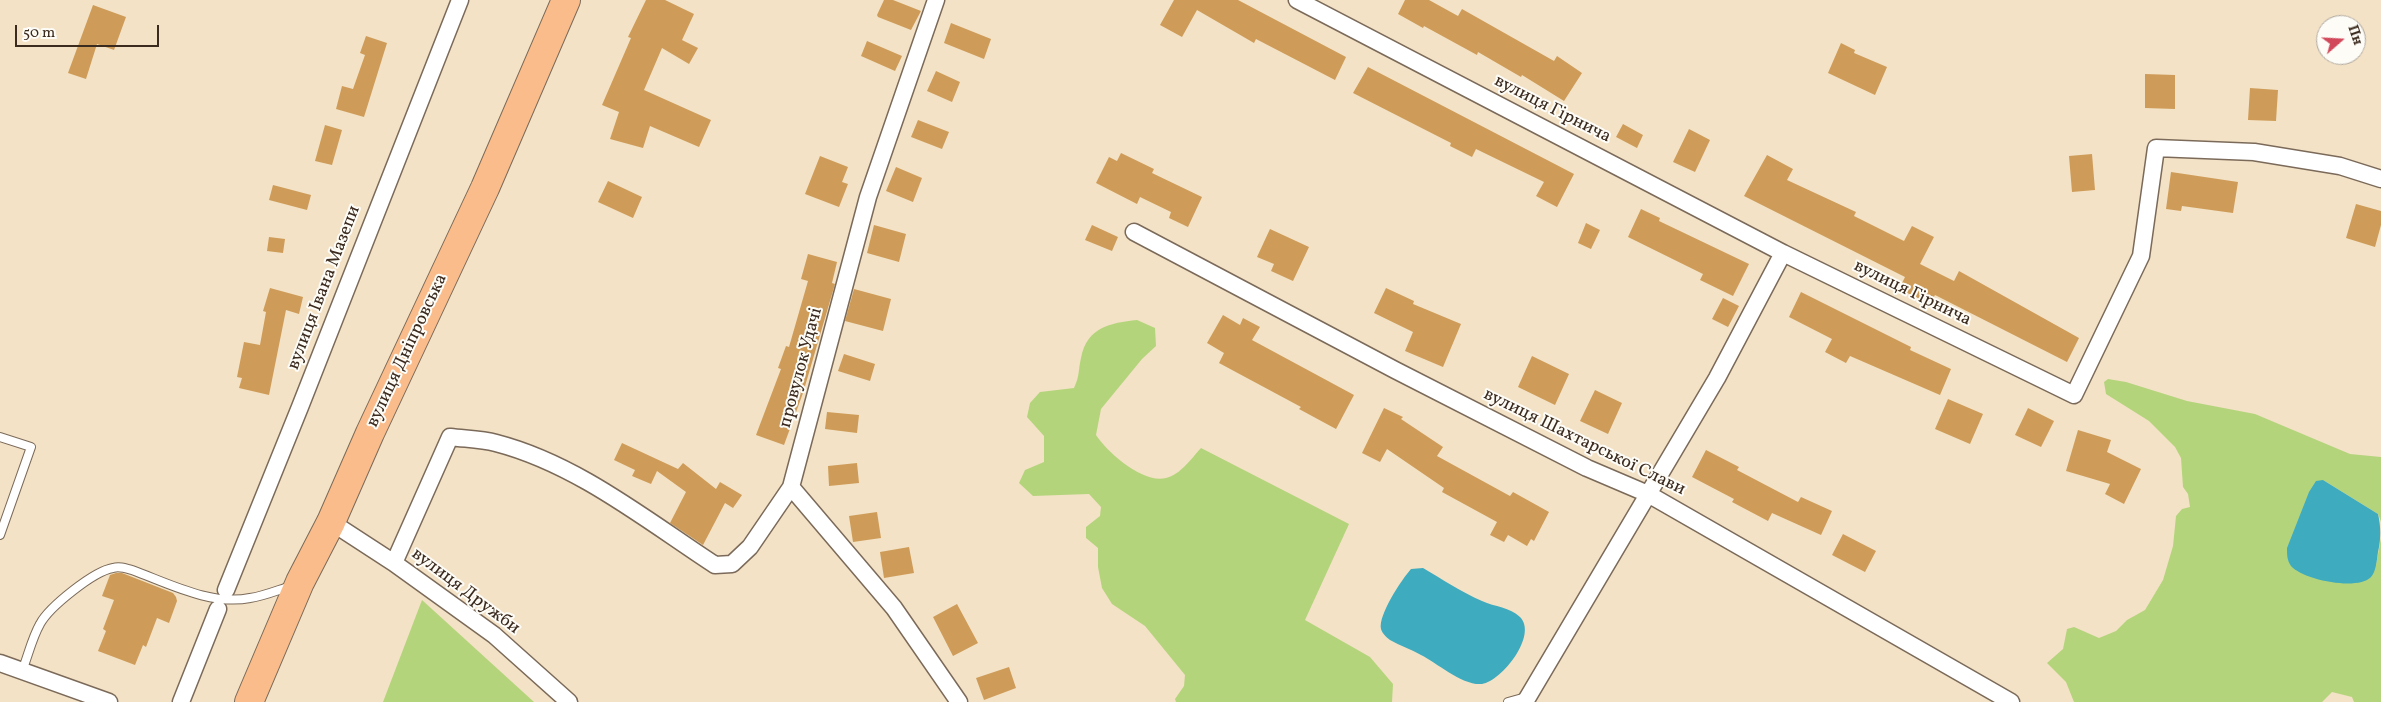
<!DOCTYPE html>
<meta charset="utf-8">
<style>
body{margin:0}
#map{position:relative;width:2381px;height:702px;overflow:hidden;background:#f3e2c6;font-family:Vollkorn,serif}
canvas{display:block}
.north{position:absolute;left:2316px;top:15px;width:50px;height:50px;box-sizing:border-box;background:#fdfcf7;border:1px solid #afa8a0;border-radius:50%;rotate:71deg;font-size:14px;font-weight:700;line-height:20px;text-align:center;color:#3b2a1e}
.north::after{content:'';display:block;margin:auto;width:18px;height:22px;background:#d1495b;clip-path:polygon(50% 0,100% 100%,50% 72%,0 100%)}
.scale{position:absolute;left:15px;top:25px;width:144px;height:22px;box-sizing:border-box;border:2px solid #3b2a1e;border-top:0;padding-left:6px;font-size:15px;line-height:18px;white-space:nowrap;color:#3b2a1e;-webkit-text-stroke:4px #fdfcf7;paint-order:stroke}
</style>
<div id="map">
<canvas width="2381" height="702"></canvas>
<div class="north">Пн</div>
<div class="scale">50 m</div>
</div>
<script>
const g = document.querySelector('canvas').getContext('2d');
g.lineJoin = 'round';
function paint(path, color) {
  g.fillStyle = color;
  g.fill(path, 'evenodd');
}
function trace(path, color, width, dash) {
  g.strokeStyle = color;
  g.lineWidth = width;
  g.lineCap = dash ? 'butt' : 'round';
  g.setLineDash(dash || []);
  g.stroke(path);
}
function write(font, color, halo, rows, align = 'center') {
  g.font = font + ' Vollkorn,serif';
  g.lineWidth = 4;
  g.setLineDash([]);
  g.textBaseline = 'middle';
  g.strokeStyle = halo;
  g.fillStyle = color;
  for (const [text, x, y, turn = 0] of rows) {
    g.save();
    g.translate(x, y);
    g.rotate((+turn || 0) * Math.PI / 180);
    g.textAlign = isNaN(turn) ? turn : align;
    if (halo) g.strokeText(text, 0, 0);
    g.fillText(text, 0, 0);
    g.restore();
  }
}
paint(new Path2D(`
 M1137 320 1155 328 1156 346 1142 359 1101 409 1096 435C1107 452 1143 484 1166 478 1180 475 1191 459 1201 448L1349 524 1305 620 1370 657 1393 684 1392 702H1176L1175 699 1184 686 1185 675 1145 626 1112 604 1102 588 1098 567V548L1086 538V527L1100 516 1101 507 1089 494 1033 496 1019 483 1025 470 1044 462V436L1027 417 1030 403 1040 392 1074 388C1080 375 1078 371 1081 358 1087 327 1110 323 1137 320Z
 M2108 379 2126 382 2187 401 2255 414 2350 454 2381 457V522L2378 514 2323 480 2376 565 2381 538V702H2354L2352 697 2332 692 2322 702H2074L2066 682 2047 663 2063 649 2067 629 2074 627 2099 638 2116 631 2127 620 2145 610 2163 580 2173 546 2176 516 2182 509 2190 507 2188 494 2183 487 2181 458 2175 447 2149 421 2106 394 2104 382Z
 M422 600 534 702H383Z`), '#b4d47c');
paint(new Path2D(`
 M2323 480 2378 514C2381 527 2381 539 2378 552 2377 559 2376 572 2371 577 2358 591 2303 580 2291 566 2287 560 2287 555 2287 548L2309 492 2316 481Z
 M1423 568C1442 579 1461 592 1482 601 1495 607 1510 607 1520 617 1538 635 1502 681 1482 684 1463 686 1437 663 1421 655 1411 649 1400 646 1390 640 1387 638 1382 633 1381 629 1378 615 1402 579 1411 569Z`), '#3fabbe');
paint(new Path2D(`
 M646 0H665L694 14 682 40 698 48 689 64 662 48 644 90 711 120 699 147 650 126 643 148 610 139 619 112 602 105 631 38 628 37Z
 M884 0H893L921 11 911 30 878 17 877 15Z
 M1174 0H1238L1346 57 1335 80 1256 39 1254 43 1197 10 1182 37 1160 25Z
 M1405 0H1429L1458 16 1462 9 1554 61 1557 56 1582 73 1564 101 1522 75 1521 77 1478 52 1477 55 1424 26 1423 28 1398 14Z
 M93 5 126 17 114 50 97 44 86 79 68 73Z
 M951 23 991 39 984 59 944 43Z
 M366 36 387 43 364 117 336 109 342 86 353 89 365 55 360 53Z
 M867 41 902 56 895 71 861 56Z
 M1841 43 1855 50 1854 53 1887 67 1875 95 1828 73Z
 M1368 67 1574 174 1557 207 1536 196 1544 182 1476 149 1472 157 1450 146 1451 143 1353 93Z
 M936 71 960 82 952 102 927 91Z
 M2145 74 2175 75V109L2145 108Z
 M2250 88 2278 90 2276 121 2248 120Z
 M918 120 949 132 942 149 911 137Z
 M1623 124 1643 135 1637 148 1616 137Z
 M325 125 342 130 332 165 315 161Z
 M1689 129 1710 140 1695 172 1673 162Z
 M1121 153 1154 169 1152 173 1202 197 1188 227 1169 218 1171 212 1140 197 1137 204 1096 183 1109 157 1117 161Z
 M2092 154 2095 190 2072 192 2069 156Z
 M1767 155 1793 169 1787 180 1856 212 1854 216 1904 241 1912 226 1934 237 1920 264 1954 281 1959 271 2079 338 2067 362 1935 295 1930 304 1899 289 1905 277 1744 196Z
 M820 156 848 167 842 182 848 184 839 207 805 194Z
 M896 167 922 178 913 202 886 191Z
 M2171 172 2238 182 2233 213 2182 206 2181 211 2166 209Z
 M608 181 642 197 633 218 598 202Z
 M273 185 311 195 307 210 269 200Z
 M2356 204 2381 211V225L2375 247 2346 238Z
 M1641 209 1660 218 1659 221 1749 264 1733 296 1700 280 1703 274 1628 237Z
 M1586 223 1600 230 1591 249 1578 243Z
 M874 225 906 234 899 262 867 253Z
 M1092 225 1118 237 1112 251 1085 240Z
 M1270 229 1309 247 1293 281 1271 271 1274 264 1257 257Z
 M269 237 285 239 283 253 267 251Z
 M808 254 837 262 832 283 835 284 803 393 784 445 756 435 781 369 778 368 786 346 789 347 808 281 801 279Z
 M270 288 303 297 299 314 286 310 269 395 239 388 242 378 237 377 244 342 260 345 266 312 263 311Z
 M1386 288 1414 301 1413 304 1461 324 1443 367 1405 351 1413 332 1374 313Z
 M854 289 891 299 883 331 845 321Z
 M1801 292 1911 347 1910 350 1951 369 1940 395 1850 356 1846 363 1825 352 1832 339 1789 317Z
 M1723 298 1739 306 1728 327 1712 319Z
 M1223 315 1240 325 1243 318 1260 327 1252 340 1354 395 1336 429 1299 409 1301 407 1219 363 1224 353 1207 343Z
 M844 354 875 364 870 381 838 371Z
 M1532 356 1569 374 1555 405 1518 387Z
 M1595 390 1622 403 1608 434 1580 421Z
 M1948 399 1983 414 1970 444 1935 429Z
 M1384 408 1403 417 1401 419 1443 447 1437 456 1510 496 1513 492 1549 512 1534 541 1531 539 1527 546 1508 535 1504 542 1490 535 1497 522 1442 492 1444 488 1387 449 1380 462 1362 453Z
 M2028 408 2054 421 2041 447 2015 435Z
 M827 412 859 415 857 433 825 429Z
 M2078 430 2111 440 2107 452 2141 469 2124 504 2105 494 2110 484 2066 471Z
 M622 443 678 469 683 463 716 489 720 482 742 495 733 508 725 503 703 545 670 523 686 492 657 471 651 484 632 476 635 470 614 460Z
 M1706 450 1739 467 1737 470 1798 502 1801 497 1832 511 1821 535 1772 513 1768 521 1732 502 1734 499 1692 477Z
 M857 463 859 483 829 486 828 466Z
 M877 512 881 538 853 542 849 516Z
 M1843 534 1876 551 1865 572 1832 555Z
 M909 547 914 573 884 578 880 552Z
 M116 573H122L173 593 176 597 177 601 169 623 157 618 146 647 143 645 135 665 98 651 106 631 103 629 114 600 102 596 110 575Z
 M957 604 978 643 953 656 933 617Z
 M1009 667 1016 688 984 700 976 678Z`), '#ce9c58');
const lane = new Path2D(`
 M0 437 31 447 0 535
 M22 671C28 656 32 638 40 624 49 607 94 571 113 568 119 566 125 568 132 570 168 583 211 606 250 598 264 596 278 590 291 586
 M1508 702 1526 697`);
const street = new Path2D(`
 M936 0 868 197 791 487 894 608 959 702
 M1297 0 1783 253 2074 395 2141 256 2156 148 2254 152 2340 166 2381 179
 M1134 232 1395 370 1587 468 1648 494 2011 702
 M331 522 394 563 494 635 569 702
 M394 563 450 437C465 439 481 439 496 443 577 464 646 520 715 565L732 564 750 547 791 487
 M226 590 300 407 460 0
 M0 663 109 702
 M181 702 218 609
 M1525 702 1717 378 1783 253`);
const highway = new Path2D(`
 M249 702 300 582 331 522 370 433 485 188 566 0`);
trace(lane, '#7b6a59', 10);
trace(street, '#7b6a59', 19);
trace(highway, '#7b6a59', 30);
trace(lane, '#fff', 8);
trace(street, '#fff', 16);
trace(highway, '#f9bc8a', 28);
write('18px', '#3b2a1e', '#fdfcf7', [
 ["вулиця Гірнича",1552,110,27],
 ["вулиця Івана Мазепи",325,288,-69],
 ["вулиця Гірнича",1912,294,26],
 ["вулиця Дніпровська",408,351,-65],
 ["провулок Удачі",802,368,-75],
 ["вулиця Шахтарської Слави",1584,443,26],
 ["вулиця Дружби",465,592,37]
]);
</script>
